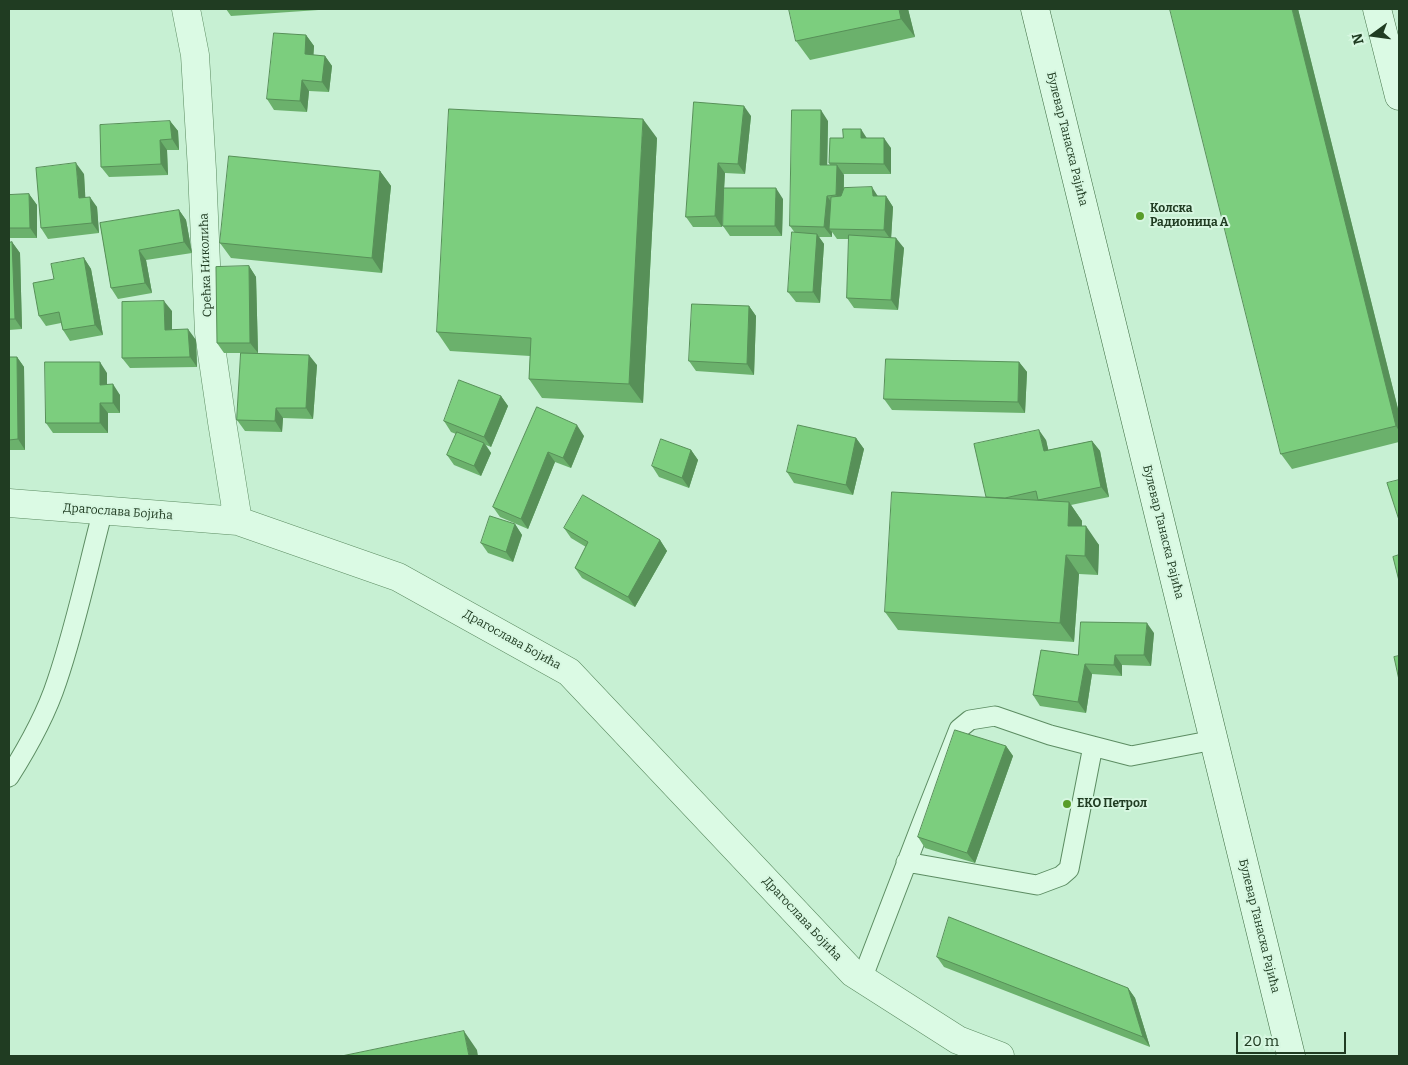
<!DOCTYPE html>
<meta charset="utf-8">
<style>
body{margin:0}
#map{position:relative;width:1408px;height:1065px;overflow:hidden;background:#c7f0d3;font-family:Bitter,serif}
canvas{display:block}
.frame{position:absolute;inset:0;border:10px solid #203c22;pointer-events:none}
.north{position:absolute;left:1348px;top:10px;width:50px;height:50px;-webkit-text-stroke:4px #d7f7e1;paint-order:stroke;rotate:256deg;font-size:14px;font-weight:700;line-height:20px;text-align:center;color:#203c22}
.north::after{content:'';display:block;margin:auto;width:18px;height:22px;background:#203c22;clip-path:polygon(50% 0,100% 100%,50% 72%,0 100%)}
.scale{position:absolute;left:1236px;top:1032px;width:110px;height:22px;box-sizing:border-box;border:2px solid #203c22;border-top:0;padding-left:6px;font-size:15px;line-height:18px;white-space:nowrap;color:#203c22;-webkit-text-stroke:4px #d7f7e1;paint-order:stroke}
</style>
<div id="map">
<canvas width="1408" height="1065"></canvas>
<div class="frame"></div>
<div class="north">N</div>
<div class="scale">20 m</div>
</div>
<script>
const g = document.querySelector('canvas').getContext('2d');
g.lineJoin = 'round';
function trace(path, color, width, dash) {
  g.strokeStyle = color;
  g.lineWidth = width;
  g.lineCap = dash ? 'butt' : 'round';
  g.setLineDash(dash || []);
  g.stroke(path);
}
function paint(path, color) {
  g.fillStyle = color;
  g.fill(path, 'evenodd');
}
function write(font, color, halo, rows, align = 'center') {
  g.font = font + ' Bitter,serif';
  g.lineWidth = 4;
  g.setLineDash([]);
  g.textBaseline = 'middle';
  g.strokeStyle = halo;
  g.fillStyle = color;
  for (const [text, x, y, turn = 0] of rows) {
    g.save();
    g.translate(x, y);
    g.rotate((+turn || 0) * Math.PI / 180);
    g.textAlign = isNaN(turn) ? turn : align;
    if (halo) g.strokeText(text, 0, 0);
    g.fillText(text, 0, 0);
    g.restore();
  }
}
const lane = new Path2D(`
 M9 777C28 747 46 715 57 681 76 625 88 567 103 510
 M906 862 1037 885 1061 876 1069 869 1093 746
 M862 979 922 823 959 729 970 720 995 716 1050 735 1131 756 1214 740`);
const street = new Path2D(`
 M186 9 195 55 202 170 209 333 222 422 238 521
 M9 503 238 521 398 577 569 672 853 973 958 1040 1000 1056`);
const secondary = new Path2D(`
 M1035 9 1291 1056
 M1377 9 1399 96`);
trace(lane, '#5c8c62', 21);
trace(street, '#5c8c62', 29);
trace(secondary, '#3f6e44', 29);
trace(lane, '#dbfae4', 19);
trace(street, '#dbfae4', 28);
trace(secondary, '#dbfae4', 28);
paint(new Path2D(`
 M226 9H333L231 16Z
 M908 9 915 37 810 60 796 41Z
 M1298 9 1399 413V442L1292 469 1281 454Z
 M306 35 314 46 313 55 325 56 332 66 329 92 309 91 307 112 274 110 267 99Z
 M694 102 751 116 745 174 725 173 724 188 783 199 782 236H730L723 226 724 192 722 227H693L686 217Z
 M170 121 178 131 179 150H167L168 175 109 177 101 167Z
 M828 121 827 165H830L829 163 867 138 891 148V174H843L844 175V189L878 196H886L893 207 891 238 904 248 898 310 854 308 847 298 849 239H837L832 232V237H819L824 244 820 303 796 302 788 292 795 233 790 226Z
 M657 138 643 403 542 398 529 379 530 356 450 351 437 332Z
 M380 171 391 186 382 273 231 258 220 243Z
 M84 174 85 197 97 207 99 233 48 239 41 228Z
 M29 194 37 205V238H9V195Z
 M179 210 186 220 192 253 146 260 152 293 118 299 111 288 100 223Z
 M12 242 20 253 22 329 9 330V243Z
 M84 258 91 269 103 335 70 341 63 330 61 323 46 326 39 316 54 279Z
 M249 266 256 277 258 353 317 365 313 419 283 418 282 432 245 431 237 420 241 353H224L217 343Z
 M749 306 756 316 754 375 696 371 689 361Z
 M172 311V330L196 340 197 367 130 368 122 358Z
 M9 357H17L24 367 25 450H9Z
 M1019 362 1027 372 1025 413 892 410 884 399Z
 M107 373V385L120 395V413H108V433H53L46 423Z
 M501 396 508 406 491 447 486 445 491 453 481 476 454 465 447 455 456 434 451 432 444 421Z
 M537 407 584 436 571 468 555 462 528 529 500 517 493 507Z
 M856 438 864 449 853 495 794 483 787 472Z
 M1046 440 1048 450 1092 441 1100 451 1109 497 1071 505 1082 521V526L1099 545 1098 575 1079 574 1074 642 898 630 885 612 986 497Z
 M691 450 698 460 689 488 659 477 652 466Z
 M515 524 522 535 513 562 488 553 481 543Z
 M564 528 660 540 667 551 635 607 582 578 575 568 586 547 571 538Z
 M1154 633 1151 666 1122 665V676L1092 674 1086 713 1040 706 1033 695 1078 655Z
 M1006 746 1013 756 975 863 925 848 918 837Z
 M937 957 1128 988 1135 998 1150 1047 944 967Z`), '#6bb16c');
paint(new Path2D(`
 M899 9H908L915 37 901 19Z
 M1292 9H1298L1399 413V431L1396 426Z
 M306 35 314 46 313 65 305 54Z
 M325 56 332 66 329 92 322 82Z
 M302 80 309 91 307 112 300 101Z
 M744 106 751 116 745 174 738 164Z
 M821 110 828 121 827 175 820 165Z
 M643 119 657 138 643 403 629 384Z
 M170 121 178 131 179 150 172 139Z
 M861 129 868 140 861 138Z
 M884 138 891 148V174L884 164Z
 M160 140 167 150 168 175 161 164Z
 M76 163 84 174 86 208 79 198Z
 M718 163 725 173 722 227 715 216Z
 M837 165 844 175 843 206 836 195Z
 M380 171 391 186 382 273 372 258Z
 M872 187 879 198 873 196Z
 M776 188 783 199 782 236 775 226Z
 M29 194 37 205V238L30 228Z
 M827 196 834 206 829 229 832 232V237L824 227Z
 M886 196 893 207 891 240 884 230Z
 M90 197 97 207 99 233 92 223Z
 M179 210 186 220 192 253 184 242Z
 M817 234 824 244 820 303 813 292Z
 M896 238 904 248 898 310 891 300Z
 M12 242 20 253 22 329 15 319Z
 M139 250 146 260 152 293 145 283Z
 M84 258 91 269 103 335 95 325Z
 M249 266 256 277 258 353 250 343Z
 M164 301 172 311V340L165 330Z
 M749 306 756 316 754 375 747 364Z
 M188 329 196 340 197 367 190 357Z
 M309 355 317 365 313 419 306 408Z
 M17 357 24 367 25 450 18 439Z
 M100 362 107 373V395L100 385Z
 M1019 362 1027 372 1025 413 1018 402Z
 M113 384 120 395V413L113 403Z
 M501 396 508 406 491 447 484 437Z
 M100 403 108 413V433L100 423Z
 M276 408 283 418 282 432 275 421Z
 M577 425 584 436 571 468 563 458Z
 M1039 430 1046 440 1051 461 1044 451Z
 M856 438 864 449 853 495 846 485Z
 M1092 441 1100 451 1109 497 1101 487Z
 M484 443 491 453 481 476 474 466Z
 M691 450 698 460 689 488 682 478Z
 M548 452 555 462 528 529 521 519Z
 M1069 502 1082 521 1081 545 1068 526Z
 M515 524 522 535 513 562 506 552Z
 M1086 526 1099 545 1098 575 1085 556Z
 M660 540 667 551 635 607 628 597Z
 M1066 555 1079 574 1074 642 1060 623Z
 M1147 623 1154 633 1151 666 1144 655Z
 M1115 655 1122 665V676L1114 665Z
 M1085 664 1092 674 1086 713 1078 702Z
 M1006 746 1013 756 975 863 967 853Z
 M1128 988 1135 998 1150 1047 1143 1037Z
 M464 1031 477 1050 478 1056H469Z`), '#579058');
const building = new Path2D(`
 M789 9H899L901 19 796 41Z
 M1170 9H1292L1396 426 1281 454Z
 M274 33 306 35 305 54 325 56 322 82 302 80 300 101 267 99Z
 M694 102 744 106 738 164 718 163 715 216 686 217Z
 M449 109 643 119 629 384 529 379 531 338 437 332Z
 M792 110H821L820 165H837L836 195 827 196 824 227 790 226Z
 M170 121 172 139 160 140 161 164 101 167 100 125Z
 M843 129H861V138H884V164L829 163 830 138H843Z
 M229 156 380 171 372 258 220 243Z
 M76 163 79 198 90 197 92 223 41 228 36 168Z
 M872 187 873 196H886L884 230 829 229 831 197 841 196 844 188Z
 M724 188H776L775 226H723Z
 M29 194 30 228H9V195Z
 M179 210 184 242 139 250 145 283 111 288 100 223Z
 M792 232 817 234 813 292H788Z
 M849 235 896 238 891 300 847 298Z
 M12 242 15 319H9V243Z
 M84 258 95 325 63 330 59 312 39 316 33 283 54 279 51 264Z
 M249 266 250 343H217L216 267Z
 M164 301 165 330 188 329 190 357 122 358V302Z
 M692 304 749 306 747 364 689 361Z
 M241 353 309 355 306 408H276L275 421 237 420Z
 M9 357H17L18 439 9 440Z
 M886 359 1019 362 1018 402 884 399Z
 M45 362H100V385L113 384V403H100V423H46Z
 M459 380 501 396 484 437 444 421Z
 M537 407 577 425 563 458 548 452 521 519 493 507Z
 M798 425 856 438 846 485 787 472Z
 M1039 430 1044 451 1092 441 1101 487 1038 500 1036 491 1005 498 986 497 974 444Z
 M457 432 484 443 474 466 447 455Z
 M661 439 691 450 682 478 652 466Z
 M1399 480V520L1387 483Z
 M892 492 1069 502 1068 526H1086L1085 556 1066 555 1060 623 885 612Z
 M583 495 660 540 628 597 575 568 588 542 564 528Z
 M490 516 515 524 506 552 481 543Z
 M1399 555V581L1393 557Z
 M1081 622 1147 623 1144 655H1115L1114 665 1085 664 1078 702 1033 695 1041 650 1078 655Z
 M1399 656V680L1394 657Z
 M955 730 1006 746 967 853 918 837Z
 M949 917 1128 988 1143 1037 937 957Z
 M464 1031 469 1056H342Z`);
paint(building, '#7cce7e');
trace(building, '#579058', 1);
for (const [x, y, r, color] of [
 [1140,216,5,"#599d2a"],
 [1067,804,5,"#599d2a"]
]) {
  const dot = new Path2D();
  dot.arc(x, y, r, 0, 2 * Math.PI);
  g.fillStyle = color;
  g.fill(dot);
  trace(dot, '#d7f7e1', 2);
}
write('12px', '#203c22', '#d7f7e1', [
 ["Булевар Танаска Рајића",1067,139,76],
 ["Срећка Николића",206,265,-92],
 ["Драгослава Бојића",118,512,4],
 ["Булевар Танаска Рајића",1163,532,76],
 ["Драгослава Бојића",512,640,29],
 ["Драгослава Бојића",802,919,47],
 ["Булевар Танаска Рајића",1259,926,76]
]);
write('bold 12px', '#203c22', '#d7f7e1', [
 ["Колска",1150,209],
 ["Радионица А",1150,223],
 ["ЕКО Петрол",1077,804]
], 'left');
</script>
